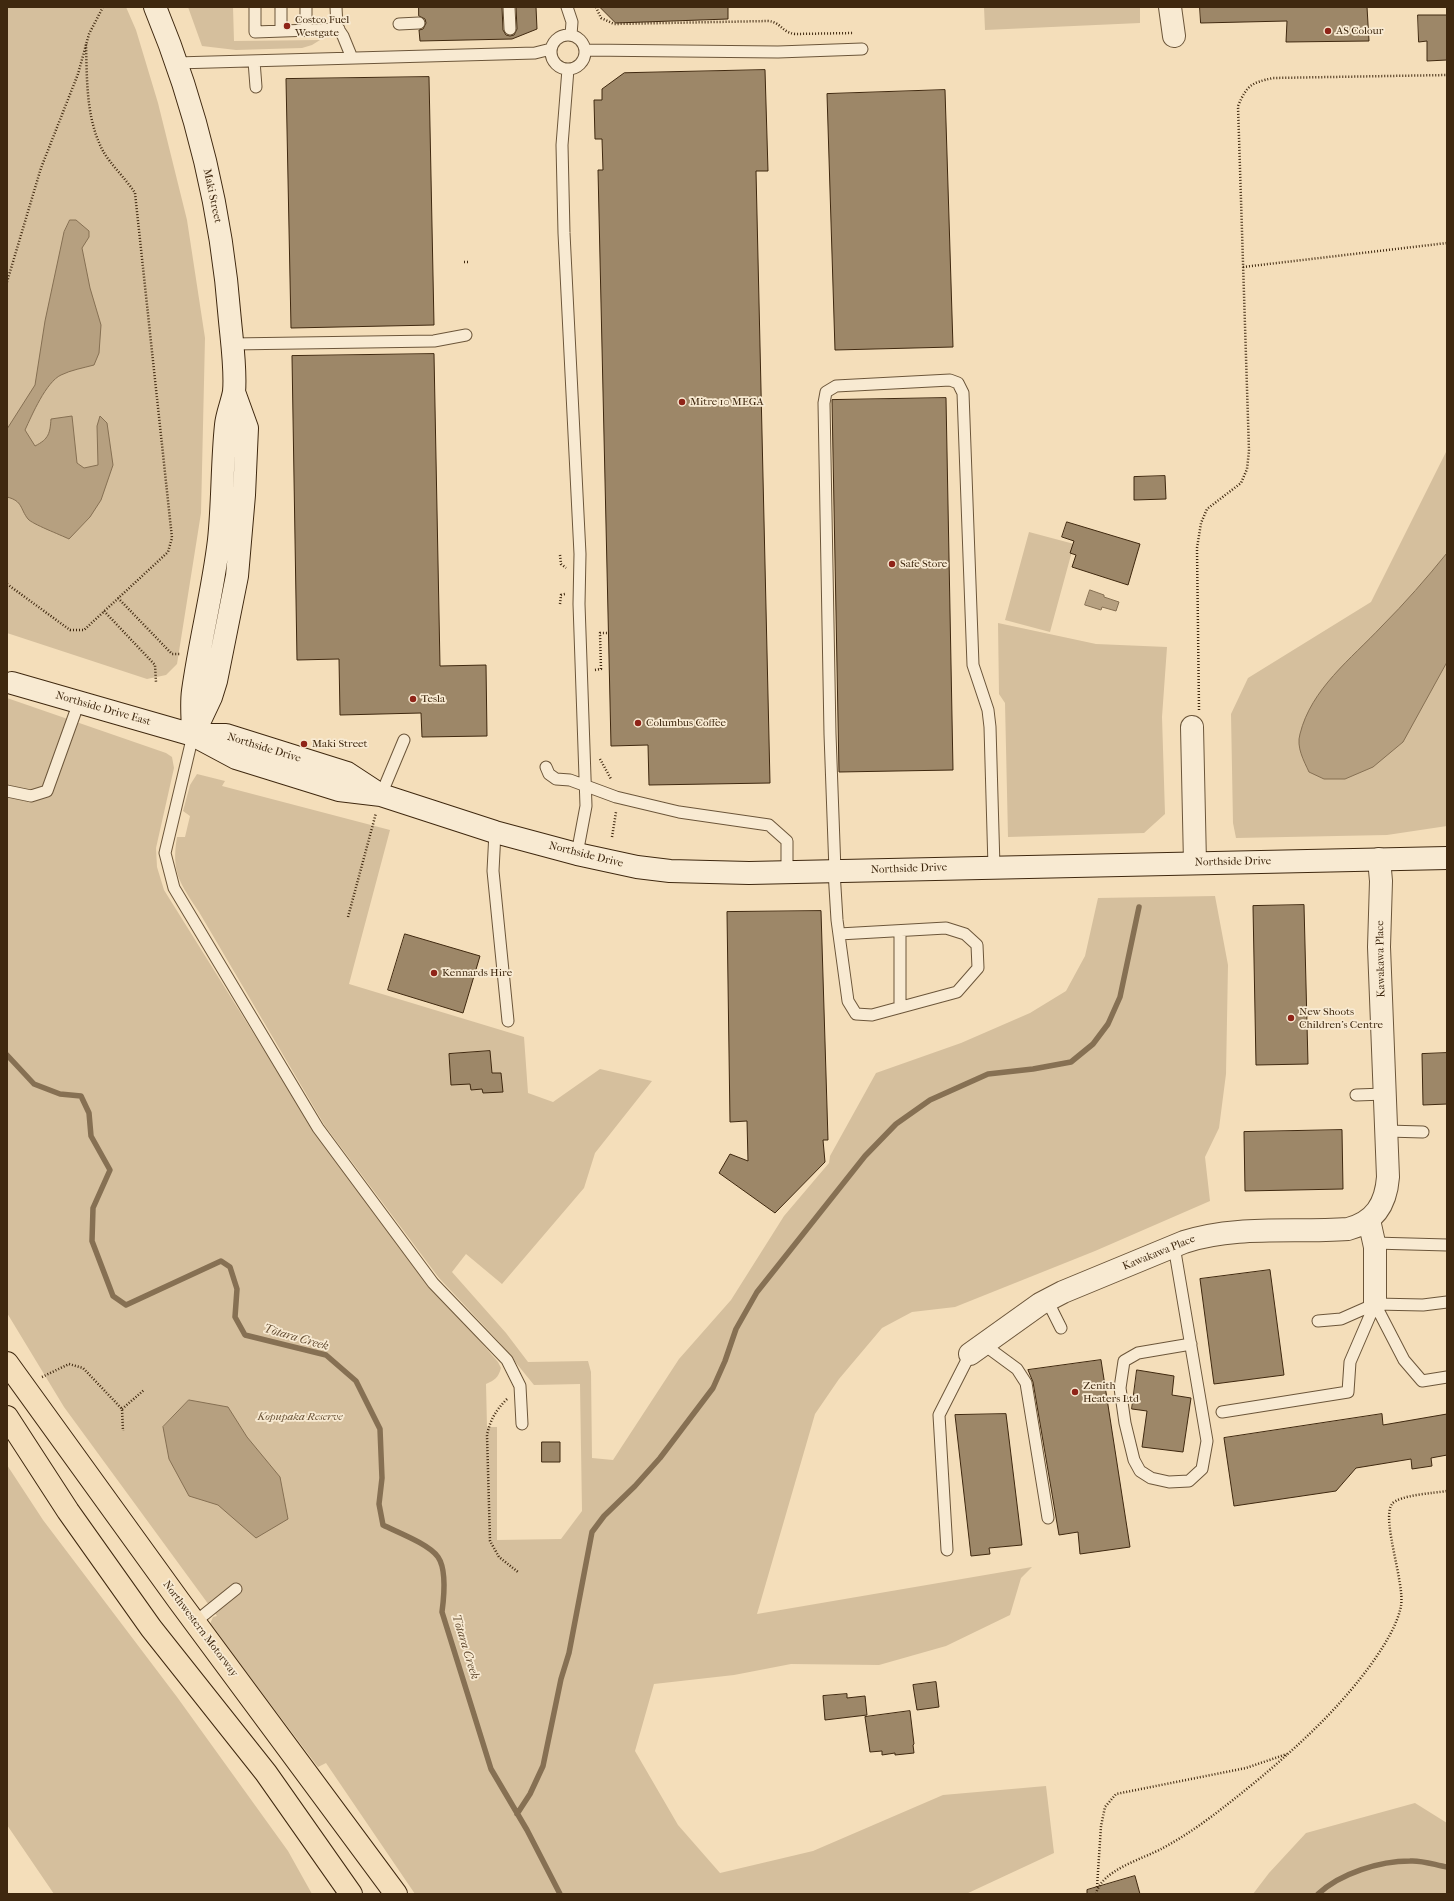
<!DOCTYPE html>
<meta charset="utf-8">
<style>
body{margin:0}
#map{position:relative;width:1454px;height:1901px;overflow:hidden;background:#f4deba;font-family:"IM FELL French Canon",serif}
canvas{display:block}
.frame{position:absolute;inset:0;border:8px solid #3f280f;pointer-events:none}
</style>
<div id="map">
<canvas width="1454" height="1901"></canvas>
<div class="frame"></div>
</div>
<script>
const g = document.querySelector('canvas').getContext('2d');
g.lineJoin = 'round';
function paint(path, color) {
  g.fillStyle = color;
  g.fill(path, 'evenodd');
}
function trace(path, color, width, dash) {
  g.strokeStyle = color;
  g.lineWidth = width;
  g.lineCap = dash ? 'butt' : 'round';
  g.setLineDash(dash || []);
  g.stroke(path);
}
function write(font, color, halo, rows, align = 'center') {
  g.font = font + ' "IM FELL French Canon",serif';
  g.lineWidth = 3.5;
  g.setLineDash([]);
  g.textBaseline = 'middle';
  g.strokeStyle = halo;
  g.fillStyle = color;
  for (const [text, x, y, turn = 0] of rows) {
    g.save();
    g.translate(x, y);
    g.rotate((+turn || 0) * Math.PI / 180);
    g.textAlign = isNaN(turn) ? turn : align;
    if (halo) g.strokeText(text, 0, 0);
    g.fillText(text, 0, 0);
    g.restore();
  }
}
paint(new Path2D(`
 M7 7H126L136 30 158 103 187 220 205 338 201 513 177 664 166 675 147 679 7 633Z
 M188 7H233L234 41 320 40 312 45 302 48 236 50 202 46Z
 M984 7H1140V23L985 30Z
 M1447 450V826L1387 835 1236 838 1233 823 1231 714 1248 678 1371 602Z
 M1029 532 1074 544 1050 632 1005 620Z
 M998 623 1096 644 1167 647 1162 717 1165 814 1144 833 1008 837 1005 703 999 694Z
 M7 698 166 753 172 757 174 768 156 848 157 867 164 890 320 1140 409 1259 498 1362 501 1368C498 1378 495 1380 486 1384L487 1427H497V1540L561 1539 582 1511 580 1384 534 1385 499 1342 439 1278 325 1126 199 912C180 883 171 873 177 837H185L190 816 183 811 190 785 197 774 225 781 222 786 390 830 349 984 524 1037 528 1093 553 1102 600 1069 652 1081 595 1153 584 1188 502 1284 466 1254 452 1272 506 1333 528 1362 588 1361 591 1372 592 1458 613 1460 679 1359 731 1300 784 1216 829 1163 830 1156 876 1073 961 1043 1030 1013 1066 991 1085 956 1098 898 1215 896 1228 965 1226 1074 1219 1128 1205 1157 1210 1201 1095 1251 955 1307 912 1312 882 1328 839 1379 815 1414 757 1614 1032 1567 1021 1578 1010 1615 946 1646 879 1665 791 1664 734 1675 654 1684 635 1751 678 1825 720 1873 813 1851 943 1795 1046 1786 1054 1853 966 1894H415L326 1763 318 1767 210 1624 213 1617 217 1616 64 1407 7 1313Z
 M7 1465 43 1520 177 1697 288 1851 312 1894H54L7 1825Z
 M1415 1803 1447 1823V1894H1253L1269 1873 1306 1833Z`), '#d5bf9d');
const water = new Path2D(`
 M70 220H76L89 231V237L82 248 90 288 101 325 99 353 94 365C83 368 71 370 61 375 46 382 32 415 25 430L35 446C49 439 50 433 51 419L72 416 77 463 84 468 98 465 97 426 100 416 107 423 113 465 101 500 90 517 69 539C61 535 32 524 28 519 20 509 23 501 7 497V429L35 385 45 321 64 232Z
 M1447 553V662L1403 742 1373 767 1345 779H1324L1309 772C1304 761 1296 747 1300 734 1311 689 1351 659 1382 626 1405 603 1426 579 1447 553Z
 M1090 590 1104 595V597L1119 602 1116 611 1102 607 1101 610 1085 605Z
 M189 1400 228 1407 247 1437 280 1477 288 1519 256 1538 218 1505 189 1496 169 1459 163 1427Z`);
paint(water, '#b6a080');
trace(water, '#867053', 1);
trace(new Path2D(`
 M7 1055 34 1084 60 1094 81 1096 89 1113 91 1136 110 1170 93 1208 92 1241 113 1296 126 1305 221 1261 230 1267 237 1289 235 1317 245 1335 326 1355 356 1381 380 1429 382 1478 379 1504 383 1525C397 1532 429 1544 438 1557 447 1570 444 1597 442 1612L491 1769 527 1830 560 1894
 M517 1814 530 1794 543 1766 561 1679 569 1653 592 1532 604 1516 635 1486 660 1458 713 1388 725 1361 736 1329 757 1292 865 1156 896 1124 930 1100 988 1074 1033 1069 1071 1062 1093 1044 1108 1024 1120 997 1139 907
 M1318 1894C1341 1873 1380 1861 1410 1861 1422 1860 1435 1865 1447 1867`), '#867053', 5.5);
const building = new Path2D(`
 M419 7H502L503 30 506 35 510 36 514 35 517 29 516 7H536L537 29 512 39 420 41 419 30 423 29 426 23 425 19 419 16Z
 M600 7H728V19L616 23Z
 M1200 7H1367L1369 41 1286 42 1287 21 1201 23Z
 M1418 15H1447V60L1427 61V41L1419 42Z
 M765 70 768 171H756L770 783 649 785 648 745 611 746 598 170H603L602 139H595L594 100H602V89L624 73Z
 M429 77 434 325 291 328 286 79Z
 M945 90 953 347 835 350 827 94Z
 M434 354 440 666 486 665 487 736 422 737 421 713 340 715 339 659 297 660 292 356Z
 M946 398 953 770 839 772 832 400Z
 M1165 476 1166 499 1134 500V477Z
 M1067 522 1140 544 1128 585 1072 567 1076 555 1070 553 1074 541 1062 537Z
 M1304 905 1308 1064 1256 1065 1253 906Z
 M821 911 828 1140H823L825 1162 775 1213 719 1173 730 1154 748 1161 747 1121 730 1122 727 912Z
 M405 934 480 956 463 1013 388 990Z
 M490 1051 492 1073H501L503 1092 483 1093 482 1089 471 1090 470 1084 451 1085 449 1054Z
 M1447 1053V1104L1423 1105 1422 1054Z
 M1342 1130 1343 1189 1245 1191 1244 1132Z
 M1270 1270 1284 1375 1214 1384 1200 1279Z
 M1101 1360 1130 1547 1080 1554 1078 1532 1059 1535 1033 1382 1028 1370Z
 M1137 1370 1174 1376 1172 1395 1191 1398 1183 1452 1142 1447 1147 1411 1132 1409Z
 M1006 1414 1022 1545 989 1548 990 1554 971 1556 955 1415Z
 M1382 1414 1383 1425 1447 1414V1455L1431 1458 1432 1466 1412 1469 1411 1459 1356 1468 1336 1491 1234 1506 1224 1438Z
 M542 1442H560V1462H542Z
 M936 1682 939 1707 917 1710 913 1685Z
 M847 1694V1698L865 1696 867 1715 825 1720 823 1696Z
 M910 1711 914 1744 913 1745 914 1753 895 1755V1753L882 1755V1751L870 1752 865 1717Z
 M1135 1876 1140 1894H1087V1890Z`);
paint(building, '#9d8768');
trace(building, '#3f280f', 1);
const lane = new Path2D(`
 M255 7V32L339 29
 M281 7V31
 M336 7 337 27 343 36 352 58
 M509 7 510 29
 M567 7 572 22 571 35
 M399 24 419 23
 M306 30V7
 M551 52a17 17 0 1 1 34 0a17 17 0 1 1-34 0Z
 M585 50 778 52 862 49
 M254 61 256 87
 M176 63 535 53 551 49
 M568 69 562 145 564 233 580 554 579 604 586 806 577 854
 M232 344 434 341 466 335
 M193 735 165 853 174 888 318 1128 433 1283 507 1360 520 1386 522 1424
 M546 767 549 774 556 779 570 780 616 797 679 812 769 825 787 841V873
 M7 791 31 796 47 791 79 702
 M381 795 404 740
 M495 832 493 871 508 1021
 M834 871 837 920 848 1001 856 1014 872 1015 957 992 978 968 977 945 965 934 946 928 839 934
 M835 871 830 734 824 403 826 392 836 386 950 380 958 383 963 393 973 665 988 710 990 727 994 867
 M900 931V1007
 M1356 1095 1385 1094
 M1387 1131 1423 1132
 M1374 1243 1447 1245
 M1174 1246 1207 1441 1202 1469 1189 1481 1169 1482 1151 1478 1140 1471 1134 1460 1125 1423 1120 1388 1124 1361 1138 1353 1191 1344
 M1047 1300 1061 1328
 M1375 1304 1404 1360 1422 1381 1447 1377
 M1318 1321 1341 1319 1375 1304 1423 1305 1447 1302
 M983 1344 1017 1369 1026 1383 1048 1518
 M1222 1412 1348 1392 1350 1362 1375 1304
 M947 1550 939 1415 970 1354
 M195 1622 236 1589`);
const street = new Path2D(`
 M1170 7 1174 36
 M1192 727 1195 863
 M1369 1220 1375 1247V1304
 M970 1354 1040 1304 1063 1292 1184 1242C1237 1225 1293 1233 1348 1229 1375 1222 1386 1204 1388 1177L1379 947 1381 881 1379 859`);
const secondary = new Path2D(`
 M155 7C196 106 222 214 230 321 232 342 236 371 234 392 232 403 227 414 226 425 222 463 223 502 219 540 213 591 200 640 193 691 191 705 193 721 193 735
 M12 683 193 735 236 758 339 790 381 795 495 832 577 854 637 867 670 871 749 873 1447 858
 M195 731 211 697 216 681 237 576 244 495 247 428 234 392
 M196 735H226L347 773 376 792`);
const highway = new Path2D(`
 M7 1363 179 1601 396 1894
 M7 1417 68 1511 151 1628 266 1773 351 1894`);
trace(lane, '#6c563a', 13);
trace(street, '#6c563a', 24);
trace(secondary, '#3f280f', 24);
trace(highway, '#3f280f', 24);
trace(new Path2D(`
 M596 7 601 18 614 24 768 21C781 22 781 32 795 34L854 33
 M464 262H468
 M1243 267 1447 243
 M7 282 41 168 78 74 89 34 103 7
 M560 555 561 564 566 568
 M7 584 70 630H84L168 552 172 538 135 193C126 179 111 165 103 151 86 119 87 80 86 44
 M118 598 172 654H180
 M560 604 561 595 565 594
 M104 611 155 665 156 682
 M595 670 601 669 600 633H609
 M1199 710 1197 548 1201 523 1207 509 1241 483 1247 469 1249 451 1238 106C1247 85 1251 83 1273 78L1447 75
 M600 759 611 779
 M612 837 616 812
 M348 917 376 813
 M42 1377 69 1364 83 1368 122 1409 123 1431
 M507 1399C496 1410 490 1420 487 1435L490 1541 499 1557 518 1572
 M122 1409 144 1390
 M1097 1887 1101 1826 1105 1807 1116 1794 1246 1768 1287 1754
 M1096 1894C1101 1870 1143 1859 1163 1848 1198 1829 1228 1804 1259 1779 1286 1756 1312 1733 1336 1707 1358 1683 1395 1638 1401 1606 1405 1583 1381 1519 1392 1504 1399 1495 1435 1493 1447 1491`), '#3f280f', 2.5, [1, 2]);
trace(lane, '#f8ead2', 11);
trace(street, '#f8ead2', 22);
trace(secondary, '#f8ead2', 22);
trace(highway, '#f4deba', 22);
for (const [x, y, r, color] of [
 [287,26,4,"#8f2418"],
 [1328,31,4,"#8f2418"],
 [682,402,4,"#8f2418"],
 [892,564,4,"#8f2418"],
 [413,699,4,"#8f2418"],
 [638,723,4,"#8f2418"],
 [304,744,4,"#8f2418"],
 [434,973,4,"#8f2418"],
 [1291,1018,4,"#8f2418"],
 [1075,1392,4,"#8f2418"]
]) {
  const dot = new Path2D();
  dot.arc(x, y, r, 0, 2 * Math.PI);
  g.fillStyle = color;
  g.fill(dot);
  trace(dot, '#f8ead2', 1.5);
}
write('11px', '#3f280f', '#f8ead2', [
 ["Costco Fuel",295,20],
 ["Westgate",295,33],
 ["AS Colour",1336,31],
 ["Mitre 10 MEGA",690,402],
 ["Safe Store",900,564],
 ["Tesla",421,699],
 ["Columbus Coffee",646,723],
 ["Maki Street",312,744],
 ["Kennards Hire",442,973],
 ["New Shoots",1299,1012],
 ["Children's Centre",1299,1025],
 ["Zenith",1083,1386],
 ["Heaters Ltd",1083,1399]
], 'left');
write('11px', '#3f280f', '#f8ead2', [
 ["Maki Street",212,196,78],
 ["Northside Drive East",103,709,16],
 ["Northside Drive",264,748,17],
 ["Northside Drive",586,855,14],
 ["Northside Drive",1233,862,-1],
 ["Northside Drive",909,869,-2],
 ["Kawakawa Place",1381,959,-91],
 ["Kawakawa Place",1159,1253,-22],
 ["Northwestern Motorway",200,1629,53]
]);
write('italic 11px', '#644e32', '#f8ead2', [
 ["Kopupaka Reserve",300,1417]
]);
write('italic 12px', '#634c31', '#f8ead2', [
 ["Tōtara Creek",296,1338,16],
 ["Tōtara Creek",465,1647,73]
]);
</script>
